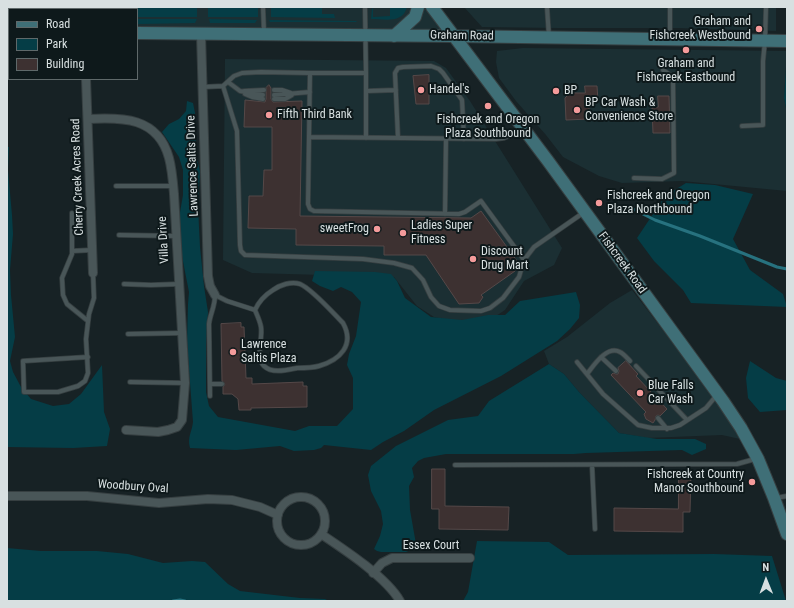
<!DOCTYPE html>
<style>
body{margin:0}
#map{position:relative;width:794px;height:608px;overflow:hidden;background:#172225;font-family:"Roboto Condensed",sans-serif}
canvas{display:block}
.frame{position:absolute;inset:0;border:8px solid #d8e0e1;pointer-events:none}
.legend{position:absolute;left:8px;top:8px;width:130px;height:72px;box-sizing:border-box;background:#0e191b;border:1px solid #5f696a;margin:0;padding:5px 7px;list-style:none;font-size:12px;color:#d8e0e1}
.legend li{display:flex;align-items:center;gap:8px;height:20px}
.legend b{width:20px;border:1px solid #5f696a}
.north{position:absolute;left:746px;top:560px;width:40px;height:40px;-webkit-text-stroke:3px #0e191b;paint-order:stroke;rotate:359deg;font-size:11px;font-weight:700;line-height:16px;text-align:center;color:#d8e0e1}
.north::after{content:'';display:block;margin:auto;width:14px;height:18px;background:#d8e0e1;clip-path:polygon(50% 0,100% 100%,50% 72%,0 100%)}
</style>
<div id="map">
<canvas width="794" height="608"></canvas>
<div class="frame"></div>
<ul class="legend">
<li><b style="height:5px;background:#3f6f77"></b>Road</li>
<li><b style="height:11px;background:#053d46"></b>Park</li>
<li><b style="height:11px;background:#3d3131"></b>Building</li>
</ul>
<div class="north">N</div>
</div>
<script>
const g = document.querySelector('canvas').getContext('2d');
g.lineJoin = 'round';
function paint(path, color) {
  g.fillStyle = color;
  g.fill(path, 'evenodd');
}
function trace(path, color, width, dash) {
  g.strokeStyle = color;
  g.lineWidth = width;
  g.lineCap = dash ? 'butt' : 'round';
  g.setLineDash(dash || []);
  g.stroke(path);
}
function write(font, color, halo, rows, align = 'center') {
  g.font = font + ' "Roboto Condensed",sans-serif';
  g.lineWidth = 4;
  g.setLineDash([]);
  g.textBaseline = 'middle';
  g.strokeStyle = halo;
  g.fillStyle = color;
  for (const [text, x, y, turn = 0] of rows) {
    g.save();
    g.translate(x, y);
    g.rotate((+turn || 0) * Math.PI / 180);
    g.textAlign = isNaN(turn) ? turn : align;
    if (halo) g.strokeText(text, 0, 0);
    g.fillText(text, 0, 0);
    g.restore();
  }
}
paint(new Path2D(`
 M119 7H432L453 36 137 33V9H119Z
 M464 7H776V31L677 28H557L482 27Z
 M523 48 787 51 784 98 787 113V191L682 181 622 183 599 176 563 157 546 135 516 101 499 78 496 62 497 51Z
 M225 59 434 61 446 68 470 101 562 248 554 265 524 281 505 310 487 322 464 324 434 317 417 306 394 277 252 273 223 260Z
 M632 290 710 391 732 424 740 439 722 435 647 438 619 433 579 392 564 374 549 364 544 351 567 337 610 303Z`), '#1b2f33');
paint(new Path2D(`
 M7 7H74V9H9V16H7Z
 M122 7H197V17H137V9H122Z
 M208 7H258V17H208Z
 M271 7H322V14H334L335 18 271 17Z
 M390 7H407C403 24 384 19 371 19L372 8 373 9V17L390 16Z
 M137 19H197L195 23 139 24H137Z
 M209 19 257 20 255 23H210Z
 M269 20 357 21 356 22H270Z
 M787 68V113L784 98 786 69Z
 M187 101 193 103 195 113 196 155 200 171 198 207 200 247 204 286 208 312 206 345V392L209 406 218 417 295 431 309 426H337L353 409V378L347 365 349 354 356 336 361 302 352 292 341 287 333 291 320 286 312 281 315 271 375 272 391 274 397 281 405 298 431 317 462 320 488 315H505L520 301 576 292 580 305 579 318 570 329 557 341 501 376 434 410 404 431 383 442 371 450 324 445 321 448 314 450 294 451 280 446 236 450 190 448C187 437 192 432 193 422L187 343 188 304 189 292 179 241V218L183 195V170L179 157 162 132 169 124 179 119 186 111Z
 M7 147H9L8 170 12 215 13 234 10 270 11 295 15 337 10 361 13 372 21 387 31 399 53 406 69 404 81 394 102 365 104 412 110 429 107 446 73 448 7 447Z
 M686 183 715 185 753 194 733 239 750 270 783 294 787 307 691 303 683 290 654 261 637 238 665 196Z
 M750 361 776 378 787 381V410L760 412 748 398 746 378Z
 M549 364 564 374 579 392 619 433 657 439H695L706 444V449L692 455 682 450 586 453 574 454H446L424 458 418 461 412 468 414 477 409 486 410 510 416 544 413 549 406 552H381L377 551 374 549 380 536 383 524 381 511 371 491 368 475 371 466 396 446 448 420 478 416 489 401Z
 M477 541 549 542 568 555 714 554 772 556 786 601H463L468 592Z
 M7 548 41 551H97L128 554 163 563 192 561 205 562 228 584 240 591 300 598 325 599 329 601H7Z`), '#053d46');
trace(new Path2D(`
 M631 208 655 220 700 236 777 267 787 269
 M173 601 180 600 185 601`), '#27727f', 3);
const building = new Path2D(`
 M429 75V104H416L413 76Z
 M269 85 271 88V99L273 102 302 101 300 216 471 218 481 211 517 261 515 271 481 295 483 297 479 303 459 304 426 255H384V246L296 245V229L248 228 249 196H263L264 170H272V127H244L245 100 265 102 266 99V88Z
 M585 86H597L598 101H589V119L566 120 565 98 570 93H585Z
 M658 96H669L670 133H653L652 108 658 107Z
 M241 323V327H244L246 378H252V384L303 382V386H307V407L251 408V410H239L238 399 232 394H223V387L225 384 222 381 221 324Z
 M626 361 638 374 636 376 667 409 660 416 658 415 656 416 655 420 653 423 646 419 644 414 646 412 611 375 613 373 616 374H618L619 371 618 368Z
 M432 469H445V506L509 507 508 530 439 529V509H432Z
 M679 472H691L690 512H683V532L614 531V508L678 509Z`);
paint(building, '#3d3131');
trace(building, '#554848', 1);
const service = new Path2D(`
 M118 7V9
 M263 7 264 32
 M365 7 366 73H310L309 137 496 139 504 138 522 130
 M547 7 549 37
 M670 7V37
 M78 9 79 7
 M228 82 240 91 263 95
 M223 86 237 131 240 245 241 251 245 255 363 259 394 263 412 268 423 280 431 297 439 306 450 310 481 311 490 308 503 298 519 277 524 260 534 247 583 213
 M203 87 223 86 234 76 242 73 261 72 310 73
 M274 90H282L291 93
 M244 91 264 90
 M367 91 396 90
 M245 94 252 97 263 99
 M274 95 310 92
 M274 99H285L292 95
 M742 126 763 125V61L765 41 766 7
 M309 137 308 204 310 209 314 211 459 214 465 212 481 201 524 260
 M366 138V73
 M398 138 395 73 398 68 403 67 431 66 439 69 443 73 462 100 464 139
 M634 178 662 179 674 173 673 77 663 70
 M116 186H173
 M72 213V254L62 278 63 295 67 304 88 321
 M445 214 446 139
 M119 235 176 236
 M72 251 92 250
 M124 284 151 285 179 284
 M128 334 182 333
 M88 357 23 361 24 392H58L78 386 85 381 88 373 86 339 89 314 94 298 93 273
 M601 357 616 371
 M577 362 603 394 638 425 652 428H671L680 425 706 408 716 396
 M636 366 687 420
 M587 374C594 365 607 345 620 352 624 354 627 358 630 361
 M130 382 185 383
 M210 384H222
 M210 396 209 324C210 314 215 307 215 295L227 301 255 310C257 315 260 321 261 327 263 339 255 357 264 366 272 374 287 370 297 368 304 368 312 368 319 366 340 360 355 345 343 323 333 313 312 289 300 284 291 281 280 285 273 290 265 295 259 301 255 310
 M658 418 667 429
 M455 465 737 464 755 459
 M592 465 595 529
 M776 498 787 496`);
const minor = new Path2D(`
 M201 34 208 276 210 286 215 295
 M86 79 93 273
 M88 119C122 117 158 117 169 158 172 169 173 182 174 194L185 383 182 420 177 427 168 430 158 432 126 430
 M7 496H87L159 503 208 499 232 500 260 507 278 515
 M277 521a24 24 0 1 1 48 0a24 24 0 1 1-48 0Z
 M321 534C345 550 386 577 400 601
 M373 573 382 563 392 558H470`);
const secondary = new Path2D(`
 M432 7 548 161 723 401 741 428 758 459 774 498 787 534
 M7 33H9
 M137 33 453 36 787 41
 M394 36 415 17 418 7`);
trace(service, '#363f41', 5.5);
trace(minor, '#363f41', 10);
trace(secondary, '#363f41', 14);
trace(service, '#495658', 4);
trace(minor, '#495658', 8);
trace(secondary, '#3f6f77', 12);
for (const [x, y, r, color] of [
 [759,29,4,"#f59b9b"],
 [686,50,4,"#f59b9b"],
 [421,90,4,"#f59b9b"],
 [556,91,4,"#f59b9b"],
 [488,106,4,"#f59b9b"],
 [577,110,4,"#f59b9b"],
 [269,115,4,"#f59b9b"],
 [599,203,4,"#f59b9b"],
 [377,229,4,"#f59b9b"],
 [403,233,4,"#f59b9b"],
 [473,259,4,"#f59b9b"],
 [233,352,4,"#f59b9b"],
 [640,393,4,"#f59b9b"],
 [752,482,4,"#f59b9b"]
]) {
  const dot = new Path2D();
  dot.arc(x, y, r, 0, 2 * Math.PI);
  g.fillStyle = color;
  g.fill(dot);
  trace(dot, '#0e191b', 1.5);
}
write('12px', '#d8e0e1', '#0e191b', [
 ["Graham and",751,22,"right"],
 ["Fishcreek Westbound",751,36,"right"],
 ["Graham and",686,64,"center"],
 ["Fishcreek Eastbound",686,78,"center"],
 ["Handel's",429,90],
 ["BP",564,91],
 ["BP Car Wash &",585,103],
 ["Convenience Store",585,117],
 ["Fifth Third Bank",277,115],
 ["Fishcreek and Oregon",488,120,"center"],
 ["Plaza Southbound",488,134,"center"],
 ["Fishcreek and Oregon",607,196],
 ["Plaza Northbound",607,210],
 ["Ladies Super",411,226],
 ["Fitness",411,240],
 ["sweetFrog",369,229,"right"],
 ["Discount",481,252],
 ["Drug Mart",481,266],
 ["Lawrence",241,345],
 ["Saltis Plaza",241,359],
 ["Blue Falls",648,386],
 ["Car Wash",648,400],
 ["Fishcreek at Country",744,475,"right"],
 ["Manor Southbound",744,489,"right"]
], 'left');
write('12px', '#d8e0e1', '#0e191b', [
 ["Graham Road",462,36,1],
 ["Lawrence Saltis Drive",193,166,-92],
 ["Cherry Creek Acres Road",78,177,-92],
 ["Villa Drive",164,240,-93],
 ["Fishcreek Road",622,263,54],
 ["Woodbury Oval",133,487,4],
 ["Essex Court",431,546]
]);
</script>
